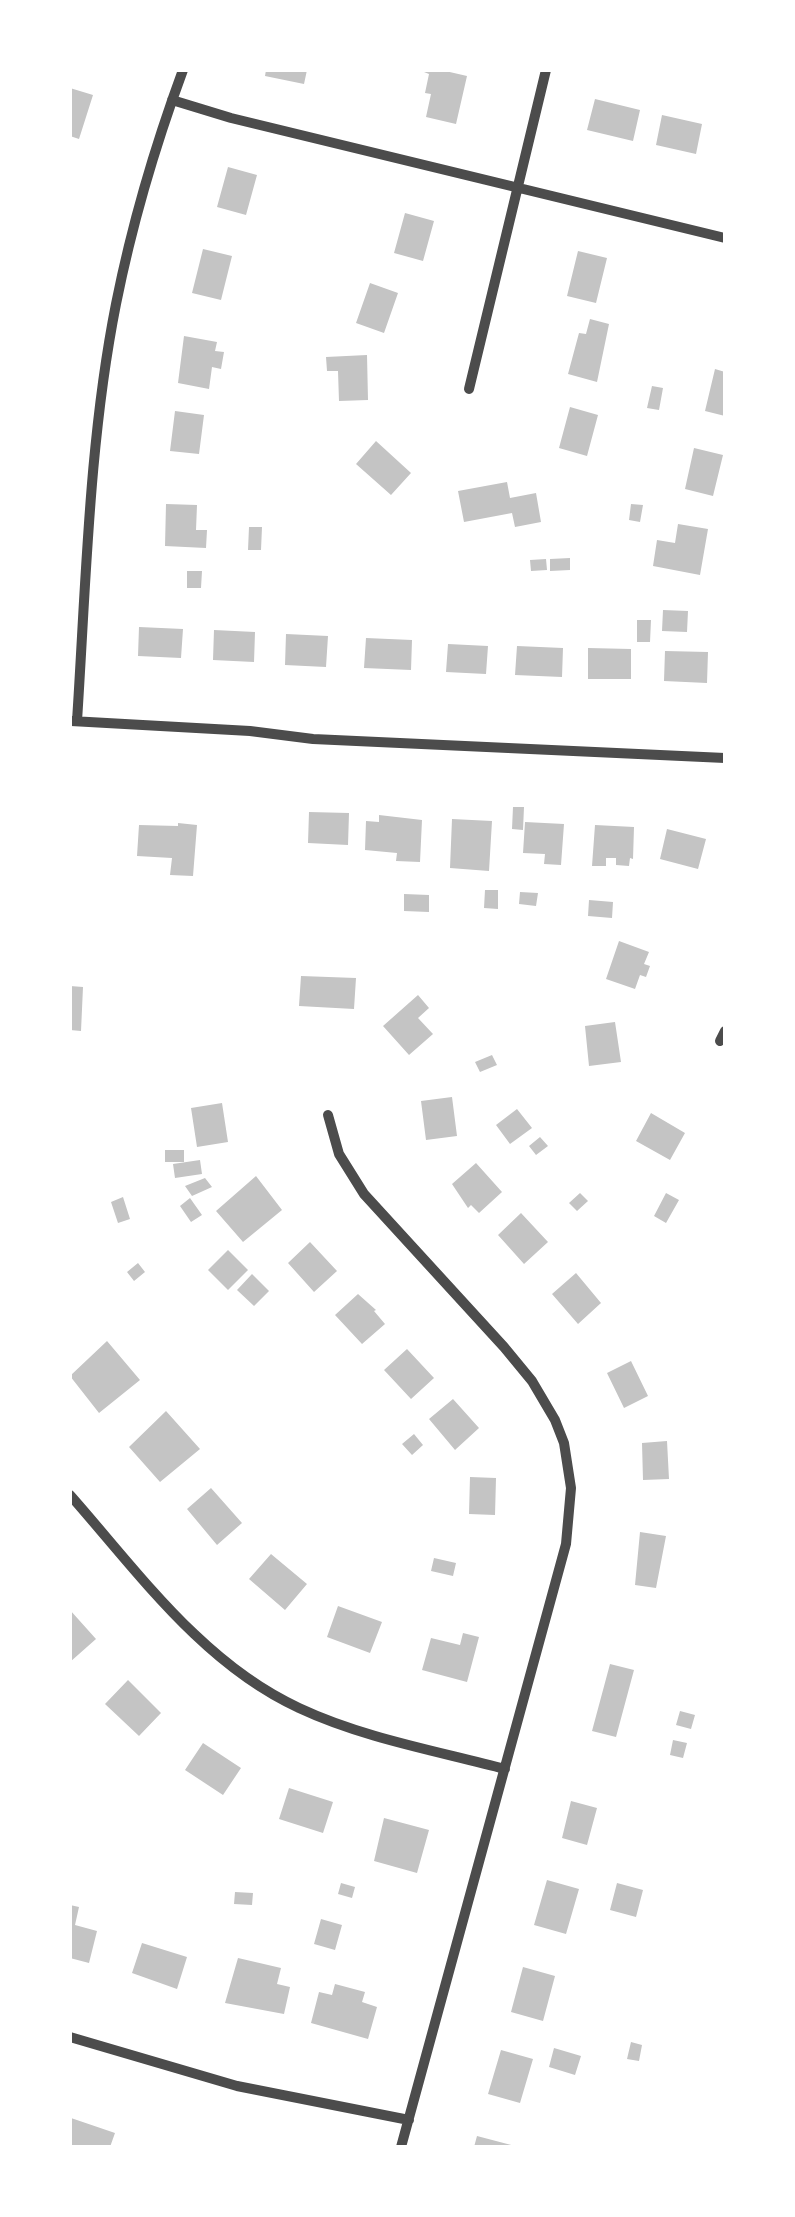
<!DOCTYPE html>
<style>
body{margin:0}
#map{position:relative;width:795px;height:2217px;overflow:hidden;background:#fff;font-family:Poppins,sans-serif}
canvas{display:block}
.frame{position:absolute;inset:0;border:72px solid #fff;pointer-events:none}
</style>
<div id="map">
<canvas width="795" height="2217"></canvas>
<div class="frame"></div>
</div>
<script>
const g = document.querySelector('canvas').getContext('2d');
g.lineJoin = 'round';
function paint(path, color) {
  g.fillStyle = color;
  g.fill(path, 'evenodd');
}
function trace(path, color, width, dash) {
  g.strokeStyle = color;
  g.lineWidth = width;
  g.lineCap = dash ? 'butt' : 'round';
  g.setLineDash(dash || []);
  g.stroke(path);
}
paint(new Path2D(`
 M266 70H307L304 84 265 76Z
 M419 70H441L467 76 456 124 426 117 431 94 425 93 429 74Z
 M70 88 93 95 79 139 70 136Z
 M595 99 640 110 633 141 587 130Z
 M662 115 702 124 696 154 656 145Z
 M228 167 257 175 246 215 217 207Z
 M405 213 434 221 423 261 394 253Z
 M203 249 232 256 221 300 192 293Z
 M578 251 607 258 596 303 567 296Z
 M370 283 398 293 384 333 356 323Z
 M590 319 609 324 597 382 568 374 579 333 586 334Z
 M184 336 217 342 215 351 224 352 221 369 212 367 209 389 178 383Z
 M367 355 368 400 339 401 338 371H327L326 357Z
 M715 369 725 372V416L705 411Z
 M652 386 663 388 659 410 647 408Z
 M570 407 598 415 587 456 559 448Z
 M175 411 204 415 199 454 170 451Z
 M376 441 411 473 391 495 356 464Z
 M694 448 723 455 713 496 685 489Z
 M507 482 510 498 536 493 541 522 515 527 512 513 464 522 458 491Z
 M166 504 197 505 196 530H207L206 548 165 546Z
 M631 504 643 505 640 522 629 520Z
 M678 524 708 529 700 575 653 566 657 540 675 543Z
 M249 527H262L261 550H248Z
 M570 558V570L550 571V559Z
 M546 559 547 570 531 571 530 560Z
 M187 571H202L201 588H187Z
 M663 610 688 611 687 632 662 631Z
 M637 620H651L650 642H637Z
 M139 627 183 629 181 658 138 656Z
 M214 630 255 632 254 662 213 660Z
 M286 634 328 636 326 667 285 665Z
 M366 638 412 640 411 670 364 668Z
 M448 644 488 646 486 674 446 672Z
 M517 646 563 648 562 677 515 675Z
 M588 648 631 649V679H588Z
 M665 651 708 652 707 683 664 681Z
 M513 807H524L523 830 512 829Z
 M309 812 349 813 348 845 308 843Z
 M379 815 422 820 420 862 396 861 397 853 365 850 366 821 379 822Z
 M452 819 492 821 489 871 450 868Z
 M525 822 564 824 561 865 544 864 545 854 523 853Z
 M178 823 197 825 193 876 170 875 172 858 137 856 139 825 178 826Z
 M595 825 634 827 633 859 630 858 629 866 616 865V858H606V866H592Z
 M667 829 706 839 698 869 660 859Z
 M485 890H498V909L484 908Z
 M520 892 538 893 536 906 519 904Z
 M404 894 429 895V912L404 911Z
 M589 900 613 902 612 918 588 916Z
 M619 941 649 952 644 964 650 966 646 977 640 975 635 989 606 979Z
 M301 976 356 978 354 1009 299 1006Z
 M70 986 83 987 81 1031 70 1030Z
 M418 995 429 1008 418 1018 433 1034 409 1055 383 1026Z
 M615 1022 621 1062 589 1066 585 1026Z
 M492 1055 497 1065 480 1072 475 1062Z
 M452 1097 457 1136 426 1140 421 1101Z
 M222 1103 228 1142 197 1147 191 1108Z
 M517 1109 532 1128 510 1144 496 1125Z
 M651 1113 685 1133 670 1160 636 1141Z
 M540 1137 548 1146 536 1155 529 1146Z
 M165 1150H184V1162H165Z
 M200 1160 202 1174 175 1178 173 1164Z
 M476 1163 502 1192 479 1213 471 1205 468 1208 452 1184Z
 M256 1176 282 1210 243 1242 216 1211Z
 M205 1178 212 1187 192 1196 185 1186Z
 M580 1193 588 1201 577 1211 569 1203Z
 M666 1193 679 1200 666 1223 654 1216Z
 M123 1197 130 1219 118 1223 111 1202Z
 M190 1198 202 1215 191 1222 180 1206Z
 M521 1213 548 1242 524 1264 498 1235Z
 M310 1242 337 1271 314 1292 288 1263Z
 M228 1250 248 1270 228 1290 208 1270Z
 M138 1263 145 1272 134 1281 127 1272Z
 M576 1273 601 1303 578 1324 552 1294Z
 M252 1274 269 1291 254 1306 237 1290Z
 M358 1294 376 1310 374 1311 385 1324 362 1344 335 1315Z
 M107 1341 140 1380 99 1413 70 1376Z
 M407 1349 434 1378 411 1399 384 1370Z
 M631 1361 648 1396 624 1408 607 1373Z
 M453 1399 479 1428 455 1450 429 1419Z
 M166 1411 200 1449 160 1482 129 1447Z
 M414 1434 423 1445 412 1455 402 1444Z
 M667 1441 669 1479 643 1480 642 1443Z
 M470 1477 496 1478 495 1515 469 1514Z
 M211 1488 242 1523 217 1545 187 1509Z
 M640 1532 666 1536 656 1588 635 1585Z
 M271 1554 307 1584 285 1610 249 1579Z
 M434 1558 456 1563 453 1576 431 1571Z
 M338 1606 382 1622 370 1653 327 1637Z
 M70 1610 96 1639 70 1662Z
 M463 1633 479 1637 467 1682 422 1670 431 1638 460 1645Z
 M610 1664 634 1670 616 1737 592 1731Z
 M128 1680 161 1713 139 1736 105 1704Z
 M680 1711 695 1715 691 1729 676 1725Z
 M673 1740 687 1743 683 1758 670 1755Z
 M203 1743 241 1768 223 1795 185 1770Z
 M289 1788 333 1802 323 1833 279 1819Z
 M571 1801 597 1808 587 1845 562 1838Z
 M384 1818 429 1830 417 1873 374 1861Z
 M547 1880 579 1889 566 1934 534 1925Z
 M341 1883 355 1887 352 1898 338 1894Z
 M617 1883 643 1890 636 1917 610 1910Z
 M235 1892 253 1893 252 1905 234 1904Z
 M70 1905 79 1907 75 1925 97 1931 89 1963 70 1958Z
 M321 1919 342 1925 335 1950 314 1944Z
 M142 1943 187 1957 177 1989 132 1973Z
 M238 1958 281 1968 277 1984 290 1987 284 2014 225 2003Z
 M523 1967 555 1976 543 2021 511 2012Z
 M335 1984 365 1992 362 2002 377 2007 368 2039 311 2023 319 1992 332 1995Z
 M631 2042 642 2045 639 2061 627 2059Z
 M554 2048 581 2056 575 2075 549 2067Z
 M501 2050 533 2059 520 2103 488 2094Z
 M71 2118 115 2133 110 2147H70Z
 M477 2136 515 2146 514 2147H474Z`), '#c4c4c4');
trace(new Path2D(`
 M172 100 231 118 725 238
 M469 389 546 70
 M71 721 250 731 313 739 725 758
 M77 721C86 583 89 440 116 304 132 224 155 146 183 70
 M720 1041 725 1031
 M328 1115 339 1154 364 1194 504 1347 532 1381 555 1420 564 1443 571 1488 566 1544 401 2147
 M70 1495C138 1572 203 1664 299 1708 363 1738 437 1751 505 1769
 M70 2037 237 2086 409 2120`), '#4c4c4c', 10);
</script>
